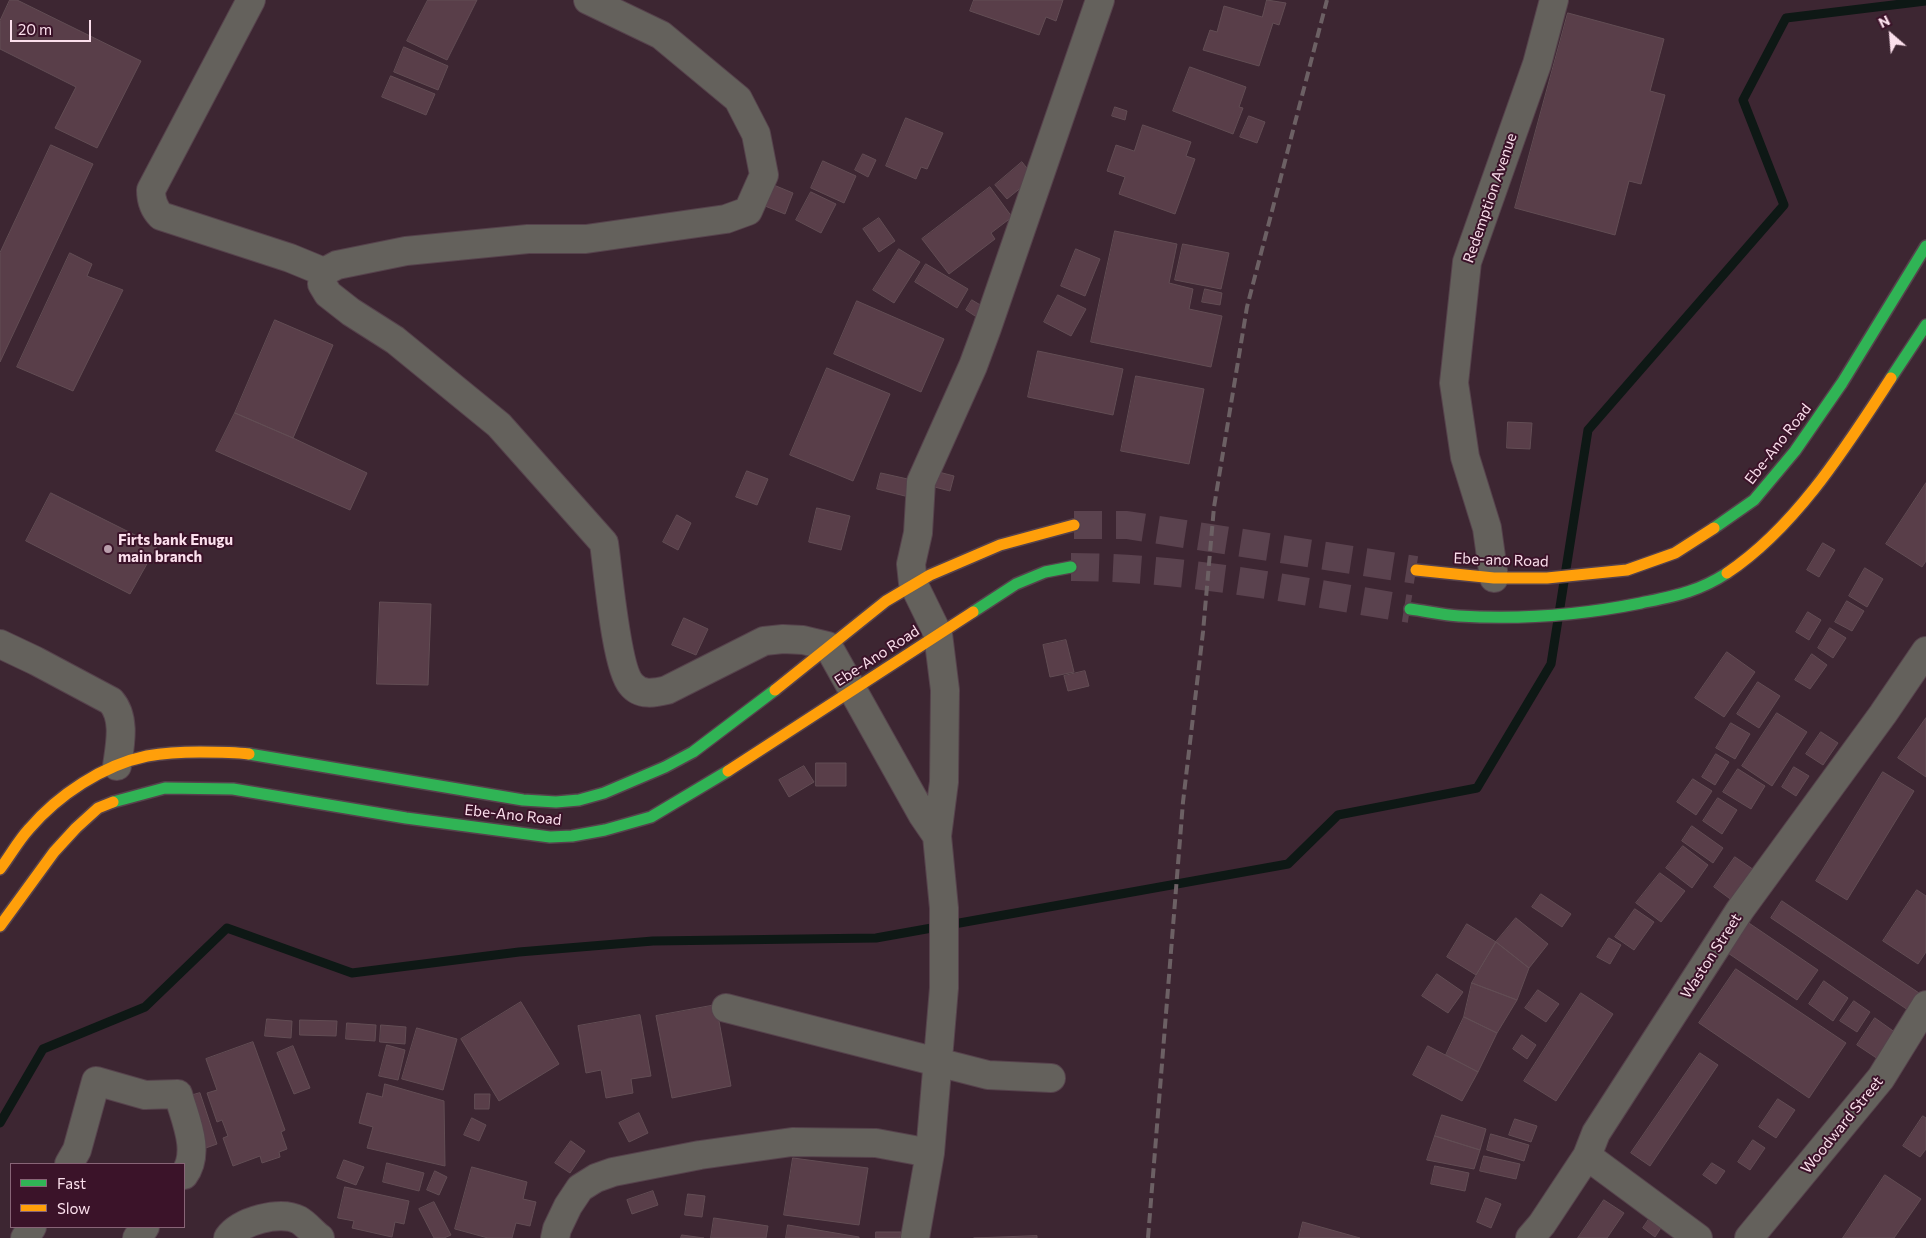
<!DOCTYPE html>
<style>
body{margin:0}
#map{position:relative;width:1926px;height:1238px;overflow:hidden;background:#3d2632;font-family:Commissioner,sans-serif}
canvas{display:block}
.legend{position:absolute;left:10px;top:1163px;width:175px;height:65px;box-sizing:border-box;background:#3b1329;border:1px solid #886577;margin:0;padding:6px 9px;list-style:none;font-size:15px;color:#fbdfec}
.legend li{display:flex;align-items:center;gap:10px;height:25px}
.legend b{width:25px;border:1px solid #886577}
.north{position:absolute;left:1866px;top:10px;width:50px;height:50px;-webkit-text-stroke:4px #3b1329;paint-order:stroke;rotate:333deg;font-size:14px;font-weight:700;line-height:20px;text-align:center;color:#fbdfec}
.north::after{content:'';display:block;margin:auto;width:18px;height:22px;background:#fbdfec;clip-path:polygon(50% 0,100% 100%,50% 72%,0 100%)}
.scale{position:absolute;left:10px;top:20px;width:81px;height:22px;box-sizing:border-box;border:2px solid #fbdfec;border-top:0;padding-left:6px;font-size:15px;line-height:18px;white-space:nowrap;color:#fbdfec;-webkit-text-stroke:4px #3b1329;paint-order:stroke}
</style>
<div id="map">
<canvas width="1926" height="1238"></canvas>
<ul class="legend">
<li><b style="height:6px;background:#30b455"></b>Fast</li>
<li><b style="height:6px;background:#ff9f0a"></b>Slow</li>
</ul>
<div class="north">N</div>
<div class="scale">20 m</div>
</div>
<script>
const g = document.querySelector('canvas').getContext('2d');
g.lineJoin = 'round';
function trace(path, color, width, dash) {
  g.strokeStyle = color;
  g.lineWidth = width;
  g.lineCap = dash ? 'butt' : 'round';
  g.setLineDash(dash || []);
  g.stroke(path);
}
function paint(path, color) {
  g.fillStyle = color;
  g.fill(path, 'evenodd');
}
function write(font, color, halo, rows, align = 'center') {
  g.font = font + ' Commissioner,sans-serif';
  g.lineWidth = 4;
  g.setLineDash([]);
  g.textBaseline = 'middle';
  g.strokeStyle = halo;
  g.fillStyle = color;
  for (const [text, x, y, turn = 0] of rows) {
    g.save();
    g.translate(x, y);
    g.rotate((+turn || 0) * Math.PI / 180);
    g.textAlign = isNaN(turn) ? turn : align;
    if (halo) g.strokeText(text, 0, 0);
    g.fillText(text, 0, 0);
    g.restore();
  }
}
trace(new Path2D(`
 M0 1123 43 1049 145 1007 227 928 352 973 519 952 653 941 876 938 1288 864 1338 815 1477 788 1551 664 1588 430 1784 205 1743 100 1786 18 1926 1`), '#0e1815', 9);
const building = new Path2D(`
 M10 0H17L141 61 97 148 55 128 76 87 0 49V21Z
 M428 0H477L447 60 407 41Z
 M974 0H1063L1056 21 1046 17 1039 35 970 11Z
 M1267 0 1286 3 1279 25 1273 23 1259 66 1203 50 1210 30 1217 32 1224 6 1262 17Z
 M1568 13 1664 39 1650 91 1665 95 1641 184 1629 181 1615 235 1515 208Z
 M404 47 448 66 438 90 394 72Z
 M1190 67 1246 87 1239 107 1243 108 1233 134 1173 111Z
 M391 76 435 94 426 115 382 97Z
 M1115 107 1127 111 1125 120 1112 116Z
 M1249 116 1265 122 1257 143 1240 137Z
 M906 118 943 133 927 169 921 167 916 179 886 166Z
 M1143 125 1191 142 1186 156 1195 159 1175 214 1119 194 1125 177 1107 171 1116 145 1134 151Z
 M51 145 93 164 0 362V253Z
 M863 154 876 160 868 177 855 170Z
 M823 161 856 176 844 203 811 188Z
 M1022 162 1034 177 1007 199 995 185Z
 M764 181 793 193 785 214 755 202Z
 M990 187 1012 217 991 233 995 239 949 274 922 239Z
 M811 192 836 204 821 233 796 220Z
 M879 218 895 241 879 252 863 229Z
 M1115 231 1177 244 1169 283 1193 289 1189 309 1222 316 1211 367 1091 342Z
 M1183 244 1229 253 1221 289 1175 280Z
 M899 249 920 262 894 303 873 290Z
 M1076 249 1100 259 1085 296 1061 286Z
 M70 253 92 264 87 276 123 290 73 391 17 367Z
 M926 264 968 289 957 308 915 282Z
 M1205 289 1222 293 1220 305 1202 302Z
 M1058 295 1086 309 1071 336 1044 322Z
 M972 300 987 309 981 320 966 310Z
 M857 301 944 339 921 392 834 354Z
 M275 320 333 345 293 438 235 413Z
 M1038 351 1123 369 1113 415 1028 397Z
 M827 368 890 394 853 481 790 455Z
 M1136 376 1204 389 1189 464 1121 451Z
 M235 413 293 438 367 473 350 510 216 451Z
 M1508 422 1532 423 1530 449 1507 448Z
 M931 470 954 476 950 491 927 485Z
 M747 471 768 479 757 505 736 497Z
 M881 473 912 480 909 497 877 489Z
 M1926 483V561L1922 567 1886 544Z
 M51 493 157 546 130 594 26 541Z
 M817 508 850 516 841 550 809 542Z
 M677 515 691 523 678 550 663 542Z
 M1823 543 1835 550 1819 577 1807 570Z
 M1865 568 1883 579 1867 607 1849 596Z
 M1847 601 1864 611 1852 631 1835 622Z
 M380 602 431 604 428 685 377 684Z
 M1808 612 1821 620 1809 640 1796 632Z
 M684 618 708 629 696 655 672 645Z
 M1830 628 1846 638 1833 658 1818 648Z
 M1066 640 1074 672 1050 677 1043 645Z
 M1727 652 1755 672 1724 717 1695 698Z
 M1812 654 1827 665 1810 689 1795 680Z
 M1085 671 1089 686 1068 691 1064 676Z
 M1758 682 1780 696 1759 728 1737 714Z
 M1777 713 1807 732 1772 786 1742 766Z
 M1926 718V777L1898 758Z
 M1731 723 1750 734 1735 759 1716 748Z
 M1821 732 1838 743 1823 765 1806 754Z
 M1716 754 1729 762 1715 785 1702 777Z
 M816 763H846V786H816Z
 M804 766 814 782 789 797 779 780Z
 M1794 767 1809 776 1796 796 1782 787Z
 M1738 769 1765 786 1751 809 1723 792Z
 M1883 772 1914 791 1847 900 1816 881Z
 M1693 779 1712 791 1696 815 1677 802Z
 M1718 798 1737 810 1722 834 1703 821Z
 M1692 826 1723 848 1713 863 1682 841Z
 M1683 846 1708 865 1692 888 1666 868Z
 M1735 857 1754 870 1733 901 1714 887Z
 M1660 873 1685 891 1661 922 1636 903Z
 M1917 890 1926 896V952L1918 964 1883 941Z
 M1541 894 1571 914 1562 927 1532 907Z
 M1782 901 1919 993 1908 1010 1771 918Z
 M1635 909 1654 922 1634 950 1615 937Z
 M1516 918 1548 944 1529 968 1496 942Z
 M1743 919 1818 970 1797 1000 1722 949Z
 M1467 924 1496 942 1476 975 1447 957Z
 M1609 938 1621 945 1610 964 1597 957Z
 M1496 942 1529 968 1517 1000 1472 983Z
 M1736 969 1846 1043 1809 1098 1699 1023Z
 M1437 974 1463 992 1448 1013 1422 996Z
 M1824 981 1848 998 1833 1021 1809 1004Z
 M1472 983 1517 1000 1497 1033 1464 1017Z
 M1538 990 1559 1004 1546 1022 1525 1008Z
 M1581 993 1613 1014 1556 1101 1524 1081Z
 M1854 1001 1870 1012 1857 1032 1840 1021Z
 M521 1002 559 1064 499 1101 461 1039Z
 M716 1005 731 1086 672 1098 656 1016Z
 M640 1015 651 1076 631 1079 633 1093 606 1098 601 1070 586 1073 578 1026Z
 M1464 1017 1497 1033 1478 1072 1446 1055Z
 M1875 1018 1896 1033 1878 1059 1857 1045Z
 M267 1019 292 1021 291 1038 265 1036Z
 M300 1020 337 1021 336 1036 300 1035Z
 M347 1023 376 1025 375 1041 346 1039Z
 M381 1025 406 1027 405 1044 380 1042Z
 M417 1028 457 1039 443 1090 402 1079Z
 M1522 1035 1536 1045 1527 1059 1513 1049Z
 M253 1042 285 1130 281 1132 287 1149 279 1152 280 1157 262 1163 260 1156 233 1166 223 1138 228 1136 222 1120 217 1122 207 1093 217 1090 206 1059Z
 M387 1045 405 1050 398 1080 379 1076Z
 M293 1046 310 1088 294 1094 277 1053Z
 M1428 1046 1478 1072 1462 1101 1413 1075Z
 M1700 1053 1718 1065 1650 1166 1631 1153Z
 M385 1084 444 1101 445 1166 367 1148 373 1127 359 1123 367 1093 382 1097Z
 M200 1093 217 1144 200 1150 183 1098Z
 M475 1094H490L489 1109H475Z
 M1778 1099 1795 1110 1776 1138 1759 1127Z
 M639 1113 648 1133 629 1142 619 1123Z
 M1442 1115 1486 1129 1480 1150 1435 1136Z
 M1923 1116 1926 1118V1149L1920 1157 1903 1146Z
 M472 1118 486 1125 479 1141 464 1135Z
 M1515 1119 1537 1126 1531 1142 1509 1135Z
 M1491 1134 1529 1145 1524 1161 1487 1150Z
 M1435 1136 1480 1150 1474 1169 1427 1160Z
 M1753 1140 1765 1148 1750 1170 1738 1162Z
 M571 1141 585 1151 570 1173 555 1163Z
 M1484 1156 1520 1164 1516 1179 1480 1171Z
 M793 1158 868 1168 859 1225 784 1215Z
 M344 1160 364 1167 356 1185 337 1178Z
 M387 1163 424 1173 419 1191 383 1182Z
 M1712 1163 1725 1171 1716 1184 1703 1175Z
 M1435 1166 1469 1173 1465 1191 1431 1184Z
 M472 1167 527 1182 523 1199 536 1202 530 1226 516 1223 512 1238H488L455 1229Z
 M435 1171 447 1177 439 1195 427 1190Z
 M1885 1175 1921 1199 1894 1238H1843Z
 M345 1187 409 1201 404 1224 395 1222 392 1237 352 1228 354 1221 338 1218Z
 M653 1191 658 1205 632 1214 627 1200Z
 M688 1194 705 1196 702 1217 685 1215Z
 M1486 1198 1501 1204 1491 1228 1477 1222Z
 M1604 1200 1624 1213 1607 1238H1578Z
 M434 1202 451 1235 444 1238H434L419 1209Z
 M1654 1212 1666 1220 1655 1237 1643 1228Z
 M714 1218 768 1226 766 1238H711Z
 M1303 1222 1360 1238H1299Z
 M788 1225 859 1237V1238H786Z
 M876 1232H901L900 1238H876Z
 M682 1235 704 1238H681Z
 M1037 1236V1238H974Z`);
paint(building, '#593e49');
trace(building, '#624d54', 1);
trace(new Path2D(`
 M1074 525H1127L1416 570
 M1071 567C1185 567 1298 591 1410 609`), '#5a424e', 28, [28, 14]);
const street = new Path2D(`
 M251 0 151 190C151 200 154 209 161 216L290 258 324 272 337 265 406 251 528 239H586L726 219 748 211 764 175 756 134 738 99 661 35 588 0
 M324 272 322 284 328 294 351 312 395 340 499 425 604 543C608 570 616 667 631 684 640 696 655 693 667 690L764 641 783 639 803 640 828 646 922 814 937 836
 M1494 578 1487 528 1465 457 1454 383 1467 262 1537 64 1554 0
 M0 644 36 661 111 701C126 718 120 745 117 766
 M726 1008 988 1075 1051 1078
 M69 1164 77 1150 96 1081 145 1095 178 1094C185 1119 201 1152 184 1175
 M25 1238 32 1227
 M137 1238 145 1227
 M228 1238C240 1221 280 1210 299 1220 306 1224 313 1233 320 1238
 M555 1238 557 1229 568 1206 580 1188 596 1178 613 1172 700 1155 792 1142 876 1143 930 1153
 M915 1238 930 1153 944 988V908L937 836 944 782 945 690 938 634 913 583 911 564 918 533 921 482 973 366 987 328 1100 0
 M1530 1238 1542 1224 1587 1156
 M1698 1238 1587 1156 1596 1133 1740 910 1883 714 1926 651
 M1749 1238 1881 1078 1926 1005`);
const fast = new Path2D(`
 M1891 378 1926 325
 M1714 528 1754 500 1795 451 1842 383 1926 246
 M1410 609C1426 611 1443 615 1459 616 1520 620 1581 615 1641 603 1674 596 1698 592 1727 573
 M973 612 1016 584 1045 572 1071 567
 M249 754 523 800 556 802 579 800 604 793 665 767 693 752 775 690
 M113 802 165 788 233 789 406 818 550 837 572 836 605 830 651 817 728 771`);
const slow = new Path2D(`
 M1416 570 1494 578H1547L1627 570 1675 553 1714 528
 M1727 573C1796 527 1846 447 1891 378
 M775 690 886 601 930 575 1000 545 1074 525
 M728 771 973 612
 M0 869C10 856 18 841 29 829 58 795 103 765 147 756 164 753 182 752 200 752 217 752 233 752 249 754
 M0 926 54 852 76 828 98 808 113 802`);
trace(street, '#56424c', 30);
trace(fast, '#56424c', 14);
trace(slow, '#56424c', 14);
trace(street, '#64615c', 28);
trace(fast, '#30b455', 11);
trace(slow, '#ff9f0a', 11);
trace(new Path2D(`
 M1148 1238 1183 802 1203 632 1214 507 1247 307 1327 0`), '#6c6064', 4, [10, 5]);
for (const [x, y, r, color] of [
 [108,549,5,"#b89eab"]
]) {
  const dot = new Path2D();
  dot.arc(x, y, r, 0, 2 * Math.PI);
  g.fillStyle = color;
  g.fill(dot);
  trace(dot, '#3b1329', 2);
}
write('15px', '#fbdfec', '#3b1329', [
 ["Redemption Avenue",1490,198,-71],
 ["Ebe-Ano Road",1778,444,-52],
 ["Ebe-ano Road",1501,560,2],
 ["Ebe-Ano Road",877,656,-33],
 ["Ebe-Ano Road",513,815,6],
 ["Waston Street",1711,956,-57],
 ["Woodward Street",1842,1125,-51]
]);
write('bold 15px', '#fbdfec', '#3b1329', [
 ["Firts bank Enugu",118,540],
 ["main branch",118,557]
], 'left');
</script>
